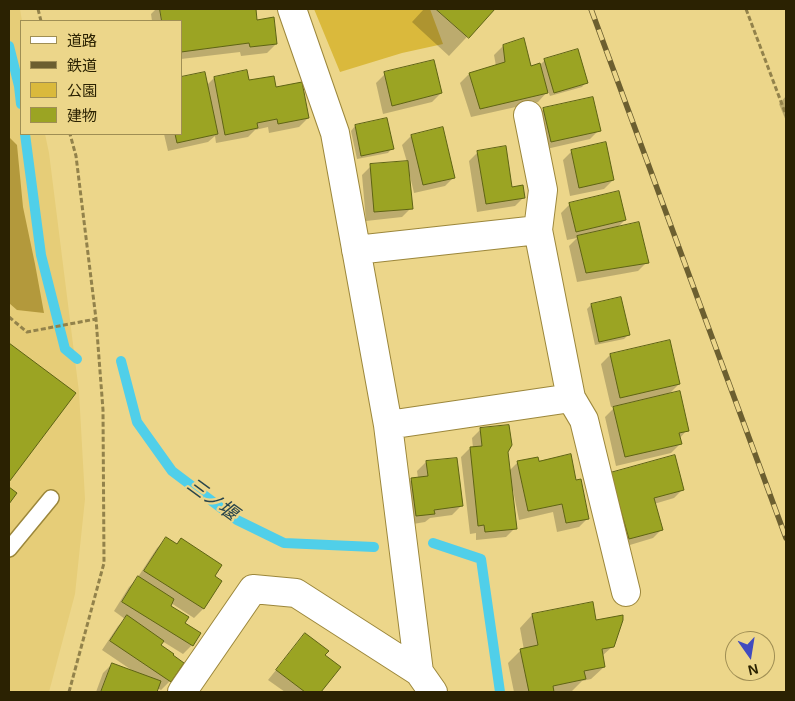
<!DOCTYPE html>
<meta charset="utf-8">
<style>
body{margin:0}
#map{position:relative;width:795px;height:701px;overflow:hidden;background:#ecd68a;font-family:Arial,"Noto Sans JP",sans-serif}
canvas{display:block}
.frame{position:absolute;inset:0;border:10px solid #2b2202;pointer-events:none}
.legend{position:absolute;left:20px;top:20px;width:162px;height:115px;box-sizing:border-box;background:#ecd68a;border:1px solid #9f8e54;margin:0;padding:6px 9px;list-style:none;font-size:15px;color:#2b2202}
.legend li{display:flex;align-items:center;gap:10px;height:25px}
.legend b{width:25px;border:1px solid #9f8e54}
.north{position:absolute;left:725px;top:631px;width:50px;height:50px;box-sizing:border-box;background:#ecd68a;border:1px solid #9f8e54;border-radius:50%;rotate:167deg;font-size:14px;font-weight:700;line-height:20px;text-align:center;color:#2b2202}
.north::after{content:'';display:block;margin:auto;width:18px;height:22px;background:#414bbf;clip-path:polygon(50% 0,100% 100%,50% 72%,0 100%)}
</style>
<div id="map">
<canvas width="795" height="701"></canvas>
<div class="frame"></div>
<ul class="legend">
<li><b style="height:6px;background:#fff"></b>道路</li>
<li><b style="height:6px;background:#6c5f30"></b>鉄道</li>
<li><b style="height:14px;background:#dab93c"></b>公園</li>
<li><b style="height:14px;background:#9ba423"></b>建物</li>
</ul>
<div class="north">N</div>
</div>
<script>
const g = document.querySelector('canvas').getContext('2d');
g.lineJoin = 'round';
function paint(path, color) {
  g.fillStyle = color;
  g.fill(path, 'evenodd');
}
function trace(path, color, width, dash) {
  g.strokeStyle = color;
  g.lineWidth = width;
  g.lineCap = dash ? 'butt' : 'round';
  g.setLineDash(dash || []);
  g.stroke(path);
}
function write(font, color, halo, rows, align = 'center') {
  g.font = font + ' Arial,"Noto Sans JP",sans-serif';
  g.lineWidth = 4.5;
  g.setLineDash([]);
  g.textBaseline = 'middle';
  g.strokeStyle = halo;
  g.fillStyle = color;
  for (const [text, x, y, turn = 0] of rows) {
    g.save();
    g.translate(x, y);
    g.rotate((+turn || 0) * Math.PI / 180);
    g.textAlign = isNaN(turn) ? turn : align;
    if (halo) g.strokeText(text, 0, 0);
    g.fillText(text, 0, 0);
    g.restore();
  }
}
paint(new Path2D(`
 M9 9H20L22 21 21 134H45L49 153 79 392 85 499 75 594 49 692H9Z`), '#e6cd78');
paint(new Path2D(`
 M314 9H430L443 44 402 53 340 72Z`), '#dab93c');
paint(new Path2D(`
 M9 137 17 145 23 207 35 264 44 313 17 310 9 303Z`), '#b3993c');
paint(new Path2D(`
 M156 9H254L256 21 276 44 267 53 241 56 240 52 181 59V21H152L151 14Z
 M424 9H493L449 56 412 22Z
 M503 46 531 67 540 65 545 60 586 82 582 87 550 96 548 91 538 102 471 117 460 83 469 74 496 66 494 55Z
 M246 72 248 82 275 88 308 118 299 127 269 133 268 127 255 130 248 137 216 143 215 136 208 142 168 151 164 134H181L207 85 214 78Z
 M385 74 441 93 432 102 383 114 376 83Z
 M786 96V121L779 104Z
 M544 109 599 130 590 139 542 150 535 118Z
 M355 126 392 148 388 153 357 159 351 131Z
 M411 136 454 177 445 186 414 193 410 176H408L411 208 402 217 366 221 362 175 371 166 407 162 402 145Z
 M572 151 613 180 604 189 570 196 563 160Z
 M478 152 511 189 524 197 515 206 477 212 469 161Z
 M570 204 625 220 617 228 647 262 638 271 577 282 569 246 577 238 567 240 561 213Z
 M620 298 629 334 624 339 595 345 587 309 591 305Z
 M669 342 679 384 668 395 687 430 679 439 680 444 671 453 616 466 605 417 616 406 611 407 601 364 610 355Z
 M9 344 74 394 9 479Z
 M481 429 507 452 509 471 518 462 538 463 588 518 579 527 557 532 553 512 519 520 513 490H511L515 528 506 537 476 540V533L470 534 461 457 470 448H473L472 438Z
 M426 462 461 506 452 515 430 518 425 522 407 525 403 488 412 479 418 478 417 471Z
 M602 483 683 489 674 498 654 504 662 529 653 538 620 548Z
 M166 539 176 545 181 540 214 576 221 581 203 609 194 618 171 603 169 606 183 624 199 634 192 645 183 654 162 641 159 645 182 663 170 681 161 690 157 688 156 692H96L103 673 112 664 133 671 102 650 118 626 125 619 114 611 129 587 136 580 157 548Z
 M592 603 595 622 613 646 602 656 604 667 591 679 582 681 571 692H514L508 663 521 650H524L520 628 532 615Z
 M306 635 324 656 339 668 319 692H285L268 680 297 644Z`), '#0003');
trace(new Path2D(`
 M9 46 19 86 21 104
 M25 134 41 255 65 349 77 359
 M121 361 137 422 172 471 237 520 284 543 374 547
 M433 543 481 559 500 692`), '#50cfe9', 10);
const building = new Path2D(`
 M160 9H256L257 20 274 17 277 44 250 47 249 43 181 52V21H162Z
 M436 9H495L469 38Z
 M524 38 531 66 540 63 548 93 480 109 469 73 505 62 503 45Z
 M578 49 588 83 554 93 544 59Z
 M434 60 442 93 392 106 384 72Z
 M247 70 249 80 274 76 276 87 302 82 309 118 278 124 277 119 257 123 258 128 225 135 214 77Z
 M205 72 218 134 177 143 175 134H181V77Z
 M593 97 601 131 551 142 543 108Z
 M387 118 394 149 361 156 355 125Z
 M443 127 455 178 423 185 411 135Z
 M606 142 614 180 579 188 571 150Z
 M506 146 512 187 523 185 525 198 486 204 477 151Z
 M408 161 413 209 374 212 370 164Z
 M619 191 626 220 576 232 569 203Z
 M639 222 649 263 586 273 577 236Z
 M621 297 630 335 599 342 591 304Z
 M670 340 680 384 620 398 610 354Z
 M9 343 76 393 9 482Z
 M680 391 689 431 679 433 682 444 625 457 613 407Z
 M509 425 512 445 508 452 517 529 485 532 484 525 478 526 470 447 482 446 480 428Z
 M571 454 576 480 581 479 589 519 566 523 562 504 528 511 517 461 538 457 539 461Z
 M675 455 684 490 654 498 663 530 629 539 610 473Z
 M457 458 463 506 434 510 435 514 416 516 411 478 428 476 426 461Z
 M9 487 17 493 9 504Z
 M166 537 177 544 181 538 222 565 215 576 222 581 204 609 144 571Z
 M138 576 174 599 171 606 189 617 185 623 201 633 193 646 122 602Z
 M593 602 596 620 623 615V620L614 647 602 649 605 667 584 671 586 679 553 686 554 692H529L520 649 538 645 532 614Z
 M127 615 164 641 161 645 174 654 173 655 184 663 171 682 110 641Z
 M305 633 329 651 325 655 341 667 321 692H305L276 670Z
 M112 663 161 681 157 692H101Z`);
paint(building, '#9ba423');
trace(building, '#5e6314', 1);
const service = new Path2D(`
 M9 549 51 498`);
const minor = new Path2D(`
 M292 9 335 133 388 425 419 672 433 692
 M356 250 538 230 543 190 528 115
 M571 398 584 420 626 592
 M388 425 571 398 538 230
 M182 692 253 589 296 593 419 672`);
trace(service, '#9c873b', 18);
trace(minor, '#9c873b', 30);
trace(new Path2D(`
 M38 9 41 21
 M746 9 786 115
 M9 317 27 332 96 319
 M69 692 104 563 103 410 96 319 76 156 70 134`), '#92824b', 3, [5, 2.5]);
trace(service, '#fff', 15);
trace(minor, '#fff', 28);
const rail = new Path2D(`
 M591 9 786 538`);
trace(rail, '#6c5f30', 5.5);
trace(rail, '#ecd68a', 4, [11]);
write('italic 19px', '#29454b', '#ecd68a', [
 ["三ノ堰",212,500,36]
]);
</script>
